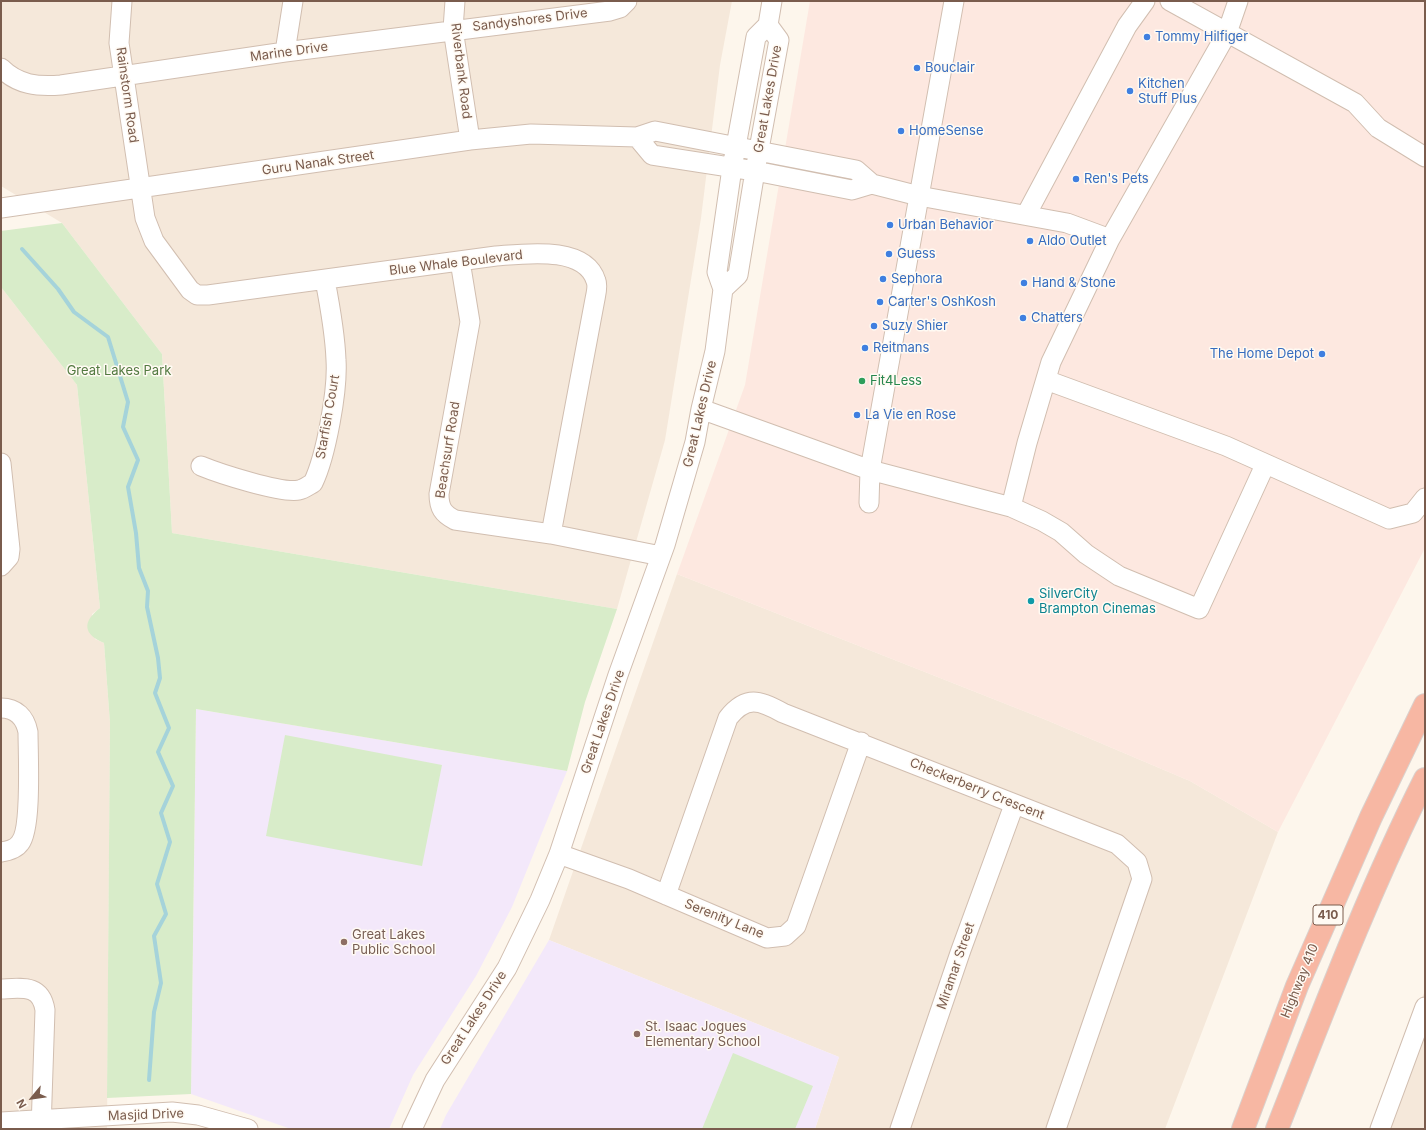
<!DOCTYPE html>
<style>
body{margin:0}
#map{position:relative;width:1426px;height:1130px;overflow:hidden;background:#fdf6ec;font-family:Inter,sans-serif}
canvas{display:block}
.frame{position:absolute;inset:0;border:2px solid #7a5c4d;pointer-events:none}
.north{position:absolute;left:12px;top:1078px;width:40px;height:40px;-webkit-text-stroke:3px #fffaf3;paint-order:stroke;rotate:241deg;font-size:11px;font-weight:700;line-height:16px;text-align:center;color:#7a5c4d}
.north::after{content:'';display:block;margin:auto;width:14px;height:18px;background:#7a5c4d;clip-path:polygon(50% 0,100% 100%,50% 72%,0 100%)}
</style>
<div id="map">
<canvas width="1426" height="1130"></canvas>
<div class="frame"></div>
<div class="north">N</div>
</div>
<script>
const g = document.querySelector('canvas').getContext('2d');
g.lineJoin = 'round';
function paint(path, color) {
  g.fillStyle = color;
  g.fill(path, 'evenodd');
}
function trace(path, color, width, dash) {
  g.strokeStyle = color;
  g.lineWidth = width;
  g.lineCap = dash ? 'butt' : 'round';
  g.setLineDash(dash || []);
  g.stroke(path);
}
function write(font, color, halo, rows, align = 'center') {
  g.font = font + ' Inter,sans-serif';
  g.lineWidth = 3;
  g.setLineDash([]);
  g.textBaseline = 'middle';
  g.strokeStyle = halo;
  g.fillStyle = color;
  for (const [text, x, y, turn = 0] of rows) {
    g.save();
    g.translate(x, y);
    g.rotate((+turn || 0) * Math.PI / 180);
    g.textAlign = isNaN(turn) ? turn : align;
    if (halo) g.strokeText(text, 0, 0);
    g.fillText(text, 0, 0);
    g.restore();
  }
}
paint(new Path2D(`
 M1 1H732L720 65 701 218 665 440 617 609 172 533 162 354 62 223 1 186Z
 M1 287 77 385 100 608 92 614 95 639 104 643 110 723 107 1129H1Z
 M677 574 1044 719 1190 781 1278 832 1165 1129H815L839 1057 549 940Z
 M1425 991V1129H1374L1412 1019Z`), '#f5e8da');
paint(new Path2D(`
 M810 1H1425V548L1278 832 1190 781 1044 719 677 574 745 385Z`), '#fde8e0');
paint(new Path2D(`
 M196 709 567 771 512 907 476 976 413 1075 389 1129H291L191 1094Z
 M549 940 839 1057 815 1129H440L446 1115Z`), '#f3e8fa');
paint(new Path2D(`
 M62 223 162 354 172 533 617 609 585 702 567 771 196 709 191 1094 107 1098 110 723 104 643C83 634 82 622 100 608L77 385 1 287V231Z
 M285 735 442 765 422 866 266 836Z
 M733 1053 813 1086 795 1129H702Z`), '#d8ecc9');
trace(new Path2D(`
 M22 249 58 289 74 312 108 337 128 402 123 427 138 460 128 487 136 533 139 568 148 591 147 607 158 658 160 678 155 693 169 728 158 752 173 786 161 813 170 842 157 884 166 914 154 936 161 983 154 1012 149 1080`), '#a5d3da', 4);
const minor = new Path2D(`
 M122 1 119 43 145 218 154 241 190 290 197 295H208L496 256C524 254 585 245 596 281 598 286 596 294 595 299L551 534
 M455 1 453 29 470 140
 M1170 1 1355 103 1378 128 1425 157
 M285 52 293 1
 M1 68C18 85 38 87 61 85L285 52 610 11 620 8 627 1
 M637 137 652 155 755 171 852 190 872 184
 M1 208 470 140 531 134 637 137 655 131 856 170 872 184 919 196 1067 223 1110 239 1227 33 1238 1
 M1026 215 1127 26 1145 1
 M1110 239 1051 362 1027 443 1011 507 1042 521 1061 532 1086 554 1119 576 1199 609 1265 465
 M460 261 470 322 439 494C439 508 443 514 455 520L551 534 661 556
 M723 289 738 275 755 171 779 40 768 25
 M1046 380 1226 446 1389 519 1413 513 1425 498
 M701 409 870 470 1011 507
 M1 463 10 549 9 557 1 566
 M201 466C218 473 282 494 299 490 304 489 309 485 313 483 326 456 338 390 336 360 335 333 330 306 325 280
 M869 503 870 470 954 1
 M1 708C16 708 25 717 28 732 28 753 32 829 20 843 16 849 8 851 1 852
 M559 854 629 879 767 938 785 936 796 926 861 742
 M666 895 728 718C746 695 760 700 783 713L1117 844 1137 862 1142 879 1056 1129
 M1 989C22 988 41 984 45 1010L41 1129
 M1 1122 172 1112 198 1115 248 1129
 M412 1129 435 1080 507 968 540 900 559 854 618 675 665 545 695 442 701 409 715 351 723 289 717 272 732 168 756 37 768 25 772 1
 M900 1129 961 950 1014 805
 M1380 1129 1425 1007`);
const highway = new Path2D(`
 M1243 1129 1297 986 1371 817 1425 705
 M1277 1129C1323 1012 1368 892 1425 779`);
trace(minor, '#d1beb0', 21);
trace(highway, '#dad1cd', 24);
trace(minor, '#fff', 19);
trace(highway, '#f7b7a3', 22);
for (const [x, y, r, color] of [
 [1147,37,4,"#3f7fe0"],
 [917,68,4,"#3f7fe0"],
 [1130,91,4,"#3f7fe0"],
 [901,131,4,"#3f7fe0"],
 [1076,179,4,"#3f7fe0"],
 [890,225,4,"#3f7fe0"],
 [1030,241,4,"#3f7fe0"],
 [889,254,4,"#3f7fe0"],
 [883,279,4,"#3f7fe0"],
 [1024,283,4,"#3f7fe0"],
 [880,302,4,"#3f7fe0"],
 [1023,318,4,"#3f7fe0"],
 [874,326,4,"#3f7fe0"],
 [865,348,4,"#3f7fe0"],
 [1322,354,4,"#3f7fe0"],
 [862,381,4,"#2e9e5b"],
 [857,415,4,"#3f7fe0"],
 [1031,601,4,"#0f9aa8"],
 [344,942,4,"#8d6e63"],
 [637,1034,4,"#8d6e63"]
]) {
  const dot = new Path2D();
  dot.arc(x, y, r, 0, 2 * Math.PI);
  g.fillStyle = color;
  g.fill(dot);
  trace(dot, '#fffaf3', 1.5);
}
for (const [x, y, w] of [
 [1328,915,30]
]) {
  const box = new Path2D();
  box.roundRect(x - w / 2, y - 10, w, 20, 3);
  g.fillStyle = '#fffaf3';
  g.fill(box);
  trace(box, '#7a5c4d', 1);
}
write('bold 12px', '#7a5c4d', null, [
 ["410",1328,915]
]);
write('13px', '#7a5c4d', '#fffaf3', [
 ["Sandyshores Drive",530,20,-7],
 ["Marine Drive",289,52,-8],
 ["Riverbank Road",461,71,83],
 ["Rainstorm Road",127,95,82],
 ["Great Lakes Drive",768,99,-80],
 ["Guru Nanak Street",318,163,-8],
 ["Blue Whale Boulevard",456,263,-7],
 ["Great Lakes Drive",700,414,-77],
 ["Starfish Court",328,417,-80],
 ["Beachsurf Road",448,450,-81],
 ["Great Lakes Drive",603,722,-71],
 ["Checkerberry Crescent",977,789,22],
 ["Serenity Lane",724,919,22],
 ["Miramar Street",956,966,-71],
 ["Highway 410",1300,981,-68],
 ["Great Lakes Drive",474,1018,-57],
 ["Masjid Drive",146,1115,-2]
]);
write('13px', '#366cbe', '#fffaf3', [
 ["Tommy Hilfiger",1155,37],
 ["Bouclair",925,68],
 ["Kitchen",1138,84],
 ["Stuff Plus",1138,99],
 ["HomeSense",909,131],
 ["Ren's Pets",1084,179],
 ["Urban Behavior",898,225],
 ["Aldo Outlet",1038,241],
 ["Guess",897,254],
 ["Sephora",891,279],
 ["Hand & Stone",1032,283],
 ["Carter's OshKosh",888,302],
 ["Chatters",1031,318],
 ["Suzy Shier",882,326],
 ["Reitmans",873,348],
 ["The Home Depot",1314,354,"right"],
 ["La Vie en Rose",865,415]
], 'left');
write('13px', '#537a41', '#fffaf3', [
 ["Great Lakes Park",119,371]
]);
write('13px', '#27864d', '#fffaf3', [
 ["Fit4Less",870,381]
], 'left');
write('13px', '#0d838f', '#fffaf3', [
 ["SilverCity",1039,594],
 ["Brampton Cinemas",1039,609]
], 'left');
write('13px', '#785e54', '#fffaf3', [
 ["Great Lakes",352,935],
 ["Public School",352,950],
 ["St. Isaac Jogues",645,1027],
 ["Elementary School",645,1042]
], 'left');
</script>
